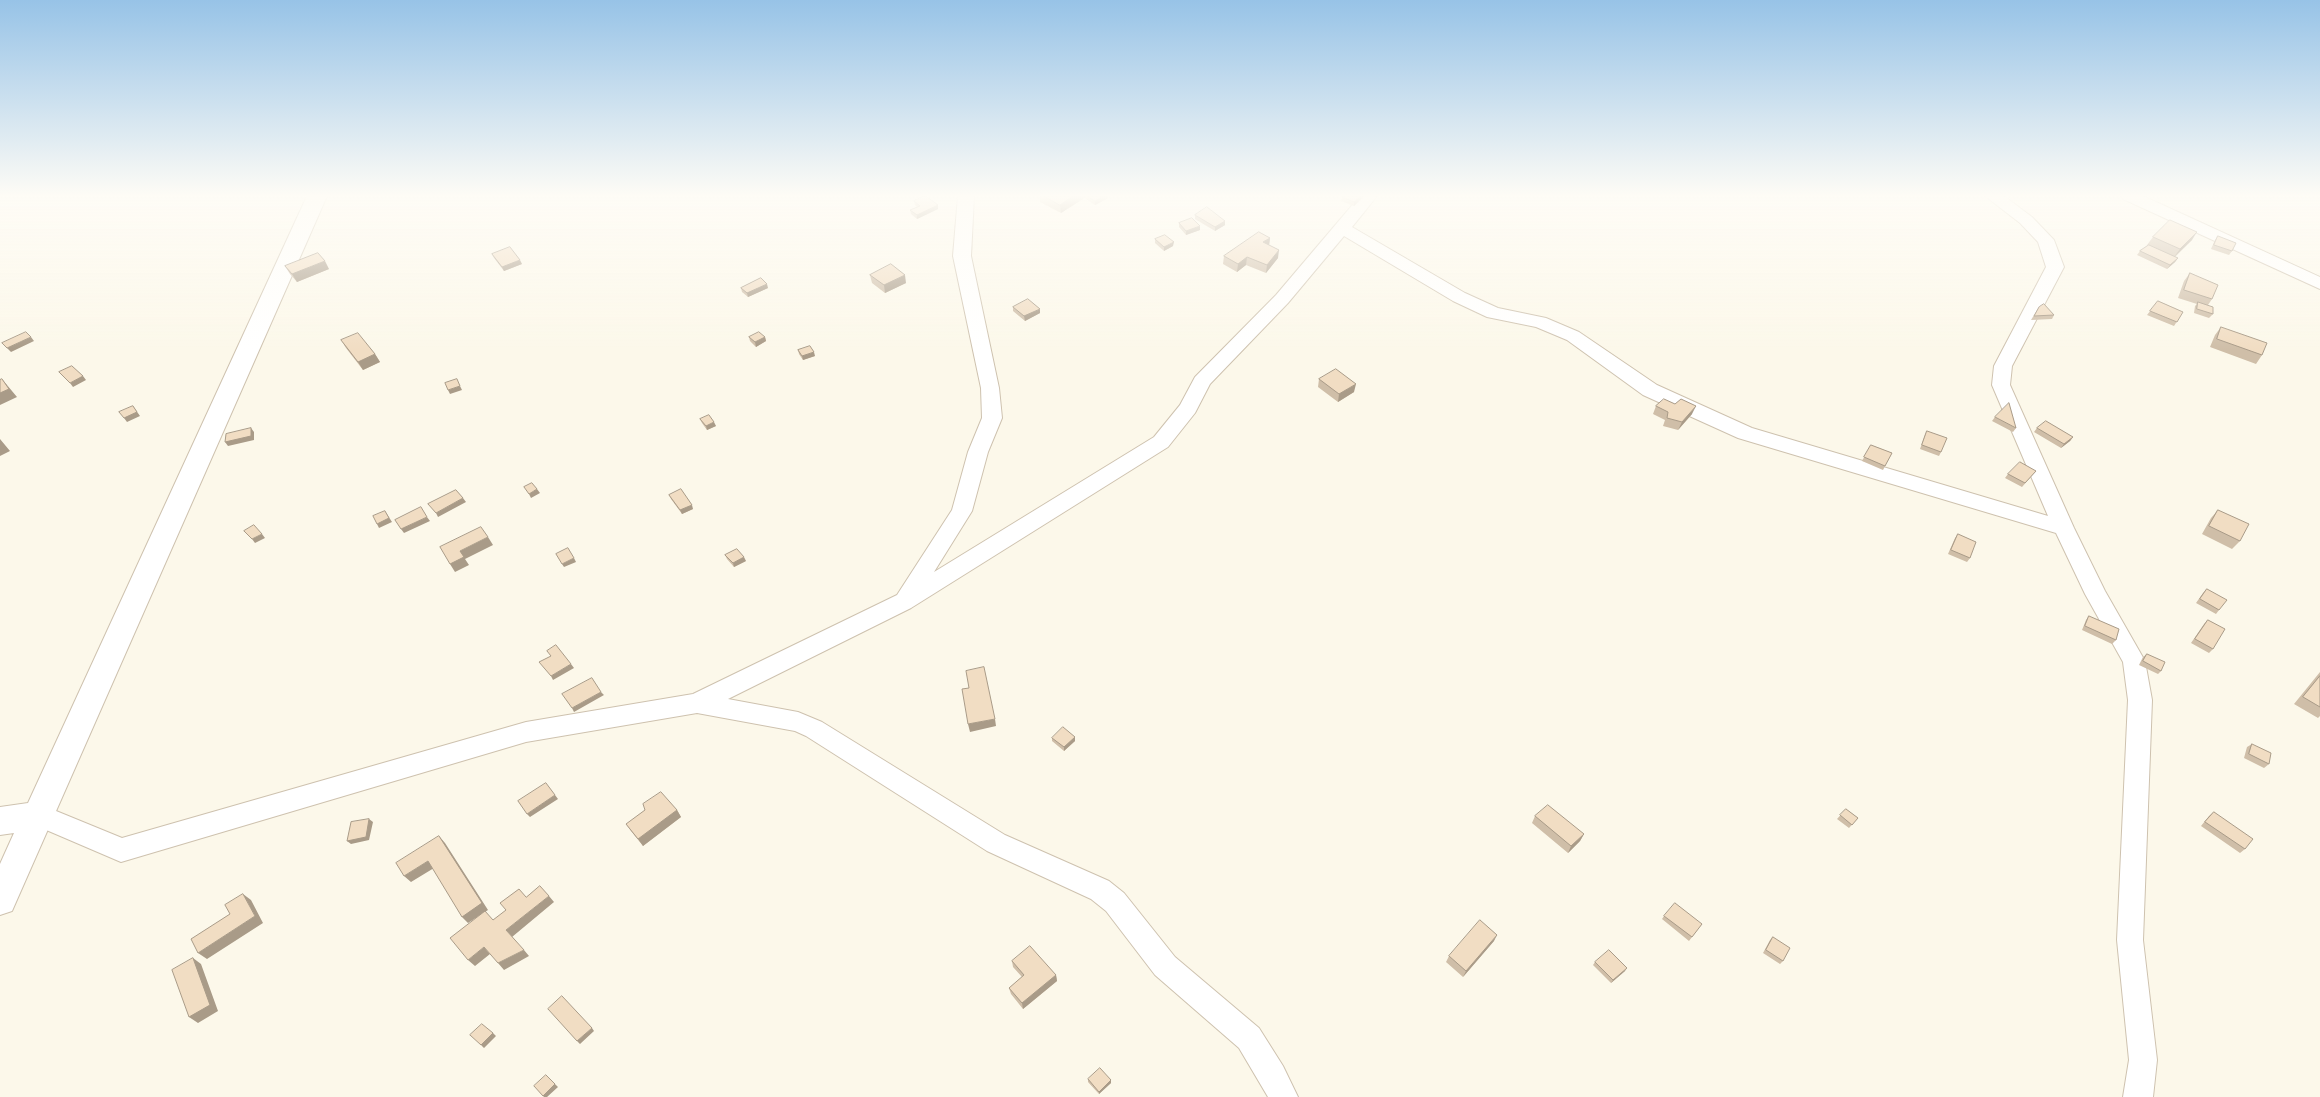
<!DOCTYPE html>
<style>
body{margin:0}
canvas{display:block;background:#fcf8ea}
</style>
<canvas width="2320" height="1097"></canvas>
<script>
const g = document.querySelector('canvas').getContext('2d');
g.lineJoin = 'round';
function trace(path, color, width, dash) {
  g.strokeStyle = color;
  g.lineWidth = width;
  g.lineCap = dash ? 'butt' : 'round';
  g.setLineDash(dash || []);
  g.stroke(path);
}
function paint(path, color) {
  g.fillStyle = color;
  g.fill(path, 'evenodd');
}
const minor = new Path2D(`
 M958 196H974L971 256 999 388 1002 418 988 452 972 511 934 572 1154 437 1180 405 1195 377 1276 295 1360 196H1377L1352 227 1465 293 1498 308 1546 318 1579 332 1657 385 1752 428 2048 516 1992 385 1994 366 2046 267 2038 242 2020 223 1985 196H2004L2032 217 2054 240 2064 267 2012 366 2010 385 2074 528 2105 591 2145 661 2152 700 2143 940 2157 1060 2153 1097H2123L2129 1060 2117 940 2128 700 2123 662 2085 594 2056 533 1738 438 1643 395 1567 340 1536 327 1487 317 1453 301 1344 236 1288 303 1210 384 1195 413 1168 447 911 608 728 699 798 712 822 722 1005 835 1109 881 1124 893 1175 957 1259 1028 1283 1066 1298 1097H1268L1239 1048 1155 975 1106 911 1091 899 987 851 806 736 795 731 697 713 526 742 121 862 30 823 26 815 30 807 39 804 122 838 526 722 693 694 897 595 952 510 968 452 982 418 981 388 953 256Z
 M2121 196H2143L2320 277V289L2123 199Z`);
const tertiary = new Path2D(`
 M307 196H327L12 911 0 915V864L14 833 0 835V807L28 803Z`);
trace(minor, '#cec2af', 2);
trace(tertiary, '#cec2af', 2);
paint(minor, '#fff');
paint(tertiary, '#fff');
paint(new Path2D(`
 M1040 196H1108V198L1095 205 1086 199V197L1061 213 1040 202Z
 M1342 197H1364L1354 206 1341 201Z
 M914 201 938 205V209L917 219 911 214 910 210 917 207 915 205Z
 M1195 215 1225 221V225L1215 231 1195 219Z
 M1179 223 1200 230 1186 235 1179 227Z
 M2218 236 2232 251 2229 255 2211 249 2215 240Z
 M2153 237 2192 240 2175 257 2178 258 2175 262 2167 269 2137 255 2140 251 2148 245H2147Z
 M1270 238 1269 245 1278 258 1266 273 1246 265 1237 272 1223 264 1224 256Z
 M1155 239 1173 246 1164 251 1155 243Z
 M492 254 522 264 504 271 494 258Z
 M285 266 329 269 297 282 290 274Z
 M2190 273 2212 299 2208 305 2213 314 2209 318 2194 313 2195 306 2197 304 2178 298 2184 281Z
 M870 275 906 283 885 293 872 283Z
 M741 288H768L748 297 742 292Z
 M2158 301 2183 312 2174 326 2147 315Z
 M1013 307 1040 313 1025 321 1013 311Z
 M2039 307 2054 315 2052 319 2031 320Z
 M2221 327 2262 355 2256 364 2210 347 2215 335Z
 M749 337H765L766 341 756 347 750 341Z
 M341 340 375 354 380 362 363 370 346 348Z
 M798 350 815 356 803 360 799 354Z
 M1319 379 1354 392 1338 402 1318 387Z
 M1656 406 1692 414 1678 430 1663 426 1665 420 1653 414Z
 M1995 417 2016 428 2013 432 1992 421Z
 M700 419 716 426 707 430 702 423Z
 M2037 428 2073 437 2070 441 2061 448 2034 432Z
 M1927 431 1941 452 1939 456 1920 449 1925 435Z
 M1871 445 1892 453 1883 470 1862 461Z
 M2036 471 2022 487 2005 478 2008 474Z
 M669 495 693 509 682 514 671 499Z
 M2218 510 2240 541 2232 549 2202 534 2211 518Z
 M1958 534 1970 558 1967 562 1948 554 1955 538Z
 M725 555 746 561 734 567 727 559Z
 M2207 589 2219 610 2216 614 2196 603 2203 593Z
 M2089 616 2116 640 2112 644 2082 630 2086 620Z
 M2208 620 2213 649 2209 653 2191 643 2204 624Z
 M2147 654 2161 671 2158 674 2139 665 2143 657Z
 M2320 672V716L2318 718 2294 704Z
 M1075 737V741L1064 751 1052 741V738Z
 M2252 744 2269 764 2264 768 2244 758 2247 747Z
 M1846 809 1858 818 1849 828 1837 819Z
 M677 810 681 817 643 846 631 831 626 824Z
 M2214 812 2245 849 2240 853 2201 826 2209 816Z
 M1535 816 1584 834 1580 841 1568 853 1532 823Z
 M1664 916 1702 924 1689 941 1662 919Z
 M1773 937 1783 961 1780 964 1763 953 1770 940Z
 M1494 941 1463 977 1446 962 1449 956Z
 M1012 961 1056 975 1057 981 1023 1009 1011 994 1009 988 1022 977 1013 967Z
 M1595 962 1625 971 1611 983 1593 965Z
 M1088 1079 1111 1083 1099 1094 1088 1082Z`), '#cfbea8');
paint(new Path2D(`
 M1073 196 1086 197 1061 213 1060 205Z
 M1104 196H1108V198L1095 205V201Z
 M1361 196H1364L1354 206V202Z
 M938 205V209L917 219V215Z
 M1225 221V225L1215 231V227Z
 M1200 226V230L1186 235V231Z
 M2197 232 2192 240 2174 257 2180 249Z
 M1270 238 1269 246 1263 242Z
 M1174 242 1173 246 1164 251V247Z
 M1279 250 1278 258 1266 273 1267 265Z
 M1247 257 1246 265 1237 272 1238 264Z
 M2178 258 2175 262 2167 269 2170 265Z
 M520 260 522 264 504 271 502 267Z
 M325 261 329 269 297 282 292 274Z
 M905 275 906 283 885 293 884 285Z
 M767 284 768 288 748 297 747 293Z
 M1040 309V313L1025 321 1024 316Z
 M31 337 34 341 11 352 7 348Z
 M765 337 766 341 756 347 755 342Z
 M814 352 815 356 803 360 802 356Z
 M375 354 380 362 363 370 358 362Z
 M83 376 86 380 73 387 70 383Z
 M2 379 17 397 0 405V393Z
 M1356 384 1354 392 1338 402 1339 394Z
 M460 386 462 390 450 394 448 390Z
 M133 406 140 416 127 422 124 418Z
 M1696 406 1692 414 1678 430 1682 422Z
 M714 422 716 426 707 430 706 426Z
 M251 428 254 432V440L228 446 225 442Z
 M2073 437 2070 441 2061 448 2064 444Z
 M0 439 10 451 0 456Z
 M537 489 540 493 531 498 529 494Z
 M463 498 466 502 438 517 436 513Z
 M692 505 693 509 682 514 680 510Z
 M385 511 392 522 379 528 377 524Z
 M427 517 430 521 404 533 401 529Z
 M262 534 265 538 255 543 252 539Z
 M488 537 493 545 465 559 469 565 455 572 450 564 460 551Z
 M744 557 746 561 734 567 733 563Z
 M574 558 576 562 564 567 562 564Z
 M571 664 574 668 553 680 551 676Z
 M601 692 604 695 574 712 572 708Z
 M995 719 996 726 970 732 968 724Z
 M1075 737V741L1064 751V747Z
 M555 795 558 799 530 817 527 814Z
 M677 810 681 817 643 846 638 839Z
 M369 819 373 822 369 840 351 844 347 841Z
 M1584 834 1580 841 1568 853 1571 846Z
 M439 836 445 843 488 910 468 923 462 917Z
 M428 861 434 868 411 882 404 876Z
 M243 894 251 900 263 923 207 959 198 953 255 916Z
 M549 896 554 902 512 937 506 930Z
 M1497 935 1494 941 1463 977 1466 971Z
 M484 947 490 954 475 966 468 960Z
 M524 950 529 956 504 970 498 963Z
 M193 958 201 964 218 1011 198 1023 189 1017Z
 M1627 968 1625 971 1611 983 1613 980Z
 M1056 975 1057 981 1023 1009 1022 1003Z
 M592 1028 594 1031 580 1044 577 1041Z
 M493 1033 496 1036 484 1048 481 1045Z
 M546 1075 558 1087 547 1097H544L543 1096Z
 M1111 1080V1083L1099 1094V1092Z`), '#a99b88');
const building = new Path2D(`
 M924 196H926L938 205 917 215 910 210 920 206 914 201Z
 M1044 196H1073L1060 205Z
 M1088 196H1104L1095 201Z
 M1343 196H1361L1354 202 1342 197Z
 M1207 207 1225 221 1215 227 1195 215Z
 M1192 218 1200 226 1186 231 1179 223Z
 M2170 220 2197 232 2180 249 2153 237Z
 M1259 232 1270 238 1263 242 1279 250 1267 265 1247 257 1238 264 1224 256Z
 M1165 235 1174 242 1164 247 1155 239Z
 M2218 236 2236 243 2232 251 2214 245Z
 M2149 245 2178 258 2170 265 2140 251Z
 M510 247 520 260 502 267 492 254Z
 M318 253 325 261 292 274 285 266Z
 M891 264 905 275 884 285 870 275Z
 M2190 273 2218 285 2212 299 2184 290Z
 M761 278 767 284 747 293 741 288Z
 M1028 299 1040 309 1024 316 1013 307Z
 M2158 301 2183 312 2177 322 2150 311Z
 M2198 302 2213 307V314L2197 309Z
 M2044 304 2054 315 2034 316 2039 307Z
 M2221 327 2267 343 2262 355 2217 339Z
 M26 332 31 337 7 348 2 343Z
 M759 332 765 337 755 342 749 337Z
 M358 333 375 354 358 362 341 340Z
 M810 346 814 352 802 356 798 350Z
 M72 366 83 376 70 383 59 372Z
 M1336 369 1356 384 1339 394 1319 379Z
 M2 379 9 389 0 393V380Z
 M457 379 460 386 448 390 445 383Z
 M1664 399 1675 404 1681 399 1696 406 1682 422 1667 418 1668 412 1656 406Z
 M2009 403 2016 428 1995 417Z
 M133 406 137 412 124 418 119 412Z
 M709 415 714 422 706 426 700 419Z
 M2046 421 2073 437 2064 444 2037 428Z
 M251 428V436L225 442 226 434Z
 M1927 431 1947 438 1941 452 1922 445Z
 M1871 445 1892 453 1885 466 1864 457Z
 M2020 462 2036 471 2025 483 2008 474Z
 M532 483 537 489 529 494 524 487Z
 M681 489 692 505 680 510 669 495Z
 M456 490 463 498 436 513 428 504Z
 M421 507 427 517 401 529 395 520Z
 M2218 510 2249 524 2240 541 2209 526Z
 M385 511 389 518 377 524 373 516Z
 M254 525 262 534 252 539 244 531Z
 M481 527 488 537 460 551 464 557 450 564 440 547Z
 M1958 534 1976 542 1970 558 1951 550Z
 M568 548 574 558 562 564 556 554Z
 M737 549 744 557 733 563 725 555Z
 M2207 589 2227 600 2219 610 2200 599Z
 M2089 616 2119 629 2116 640 2085 626Z
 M2208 620 2225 629 2213 649 2195 639Z
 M556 645 571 664 551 676 539 662 551 656 547 651Z
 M2147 654 2165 662 2161 671 2143 661Z
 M984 667 995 719 968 724 962 689 969 688 966 671Z
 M2320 676V707L2303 697Z
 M592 678 601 692 572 708 562 694Z
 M1063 727 1075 737 1064 747 1052 738Z
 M2252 744 2271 753 2269 764 2249 754Z
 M546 783 555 795 527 814 518 801Z
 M661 792 677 810 638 839 626 824 645 810 643 804Z
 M1548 805 1584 834 1571 846 1535 816Z
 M1846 809 1858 818 1852 825 1840 815Z
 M2214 812 2253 839 2245 849 2205 822Z
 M369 819 366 837 347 841 351 822Z
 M439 836 482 903 462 917 428 861 404 876 396 863Z
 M540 886 549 896 506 930 524 950 498 963 484 947 468 960 450 938 485 911 493 920 506 910 500 903 519 889 526 897Z
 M243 894 255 916 198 953 191 939 230 914 225 905Z
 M1675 903 1702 924 1692 937 1664 916Z
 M1480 920 1497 935 1466 971 1449 956Z
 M1773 937 1790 948 1783 961 1766 950Z
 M1030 946 1056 975 1022 1003 1009 988 1024 975 1012 961Z
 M1609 950 1627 968 1613 980 1595 962Z
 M193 958 210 1005 189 1017 172 970Z
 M562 996 592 1028 577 1041 548 1009Z
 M482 1024 493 1033 481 1045 470 1035Z
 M1100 1068 1111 1080 1099 1092 1088 1079Z
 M546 1075 555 1084 543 1096 534 1086Z`);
paint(building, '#f1ddc3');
trace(building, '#a99b88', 1);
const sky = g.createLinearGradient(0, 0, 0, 350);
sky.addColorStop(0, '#97c3e7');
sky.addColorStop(0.56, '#fefcf6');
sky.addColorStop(1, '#fefcf600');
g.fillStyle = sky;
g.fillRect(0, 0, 2320, 350);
</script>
